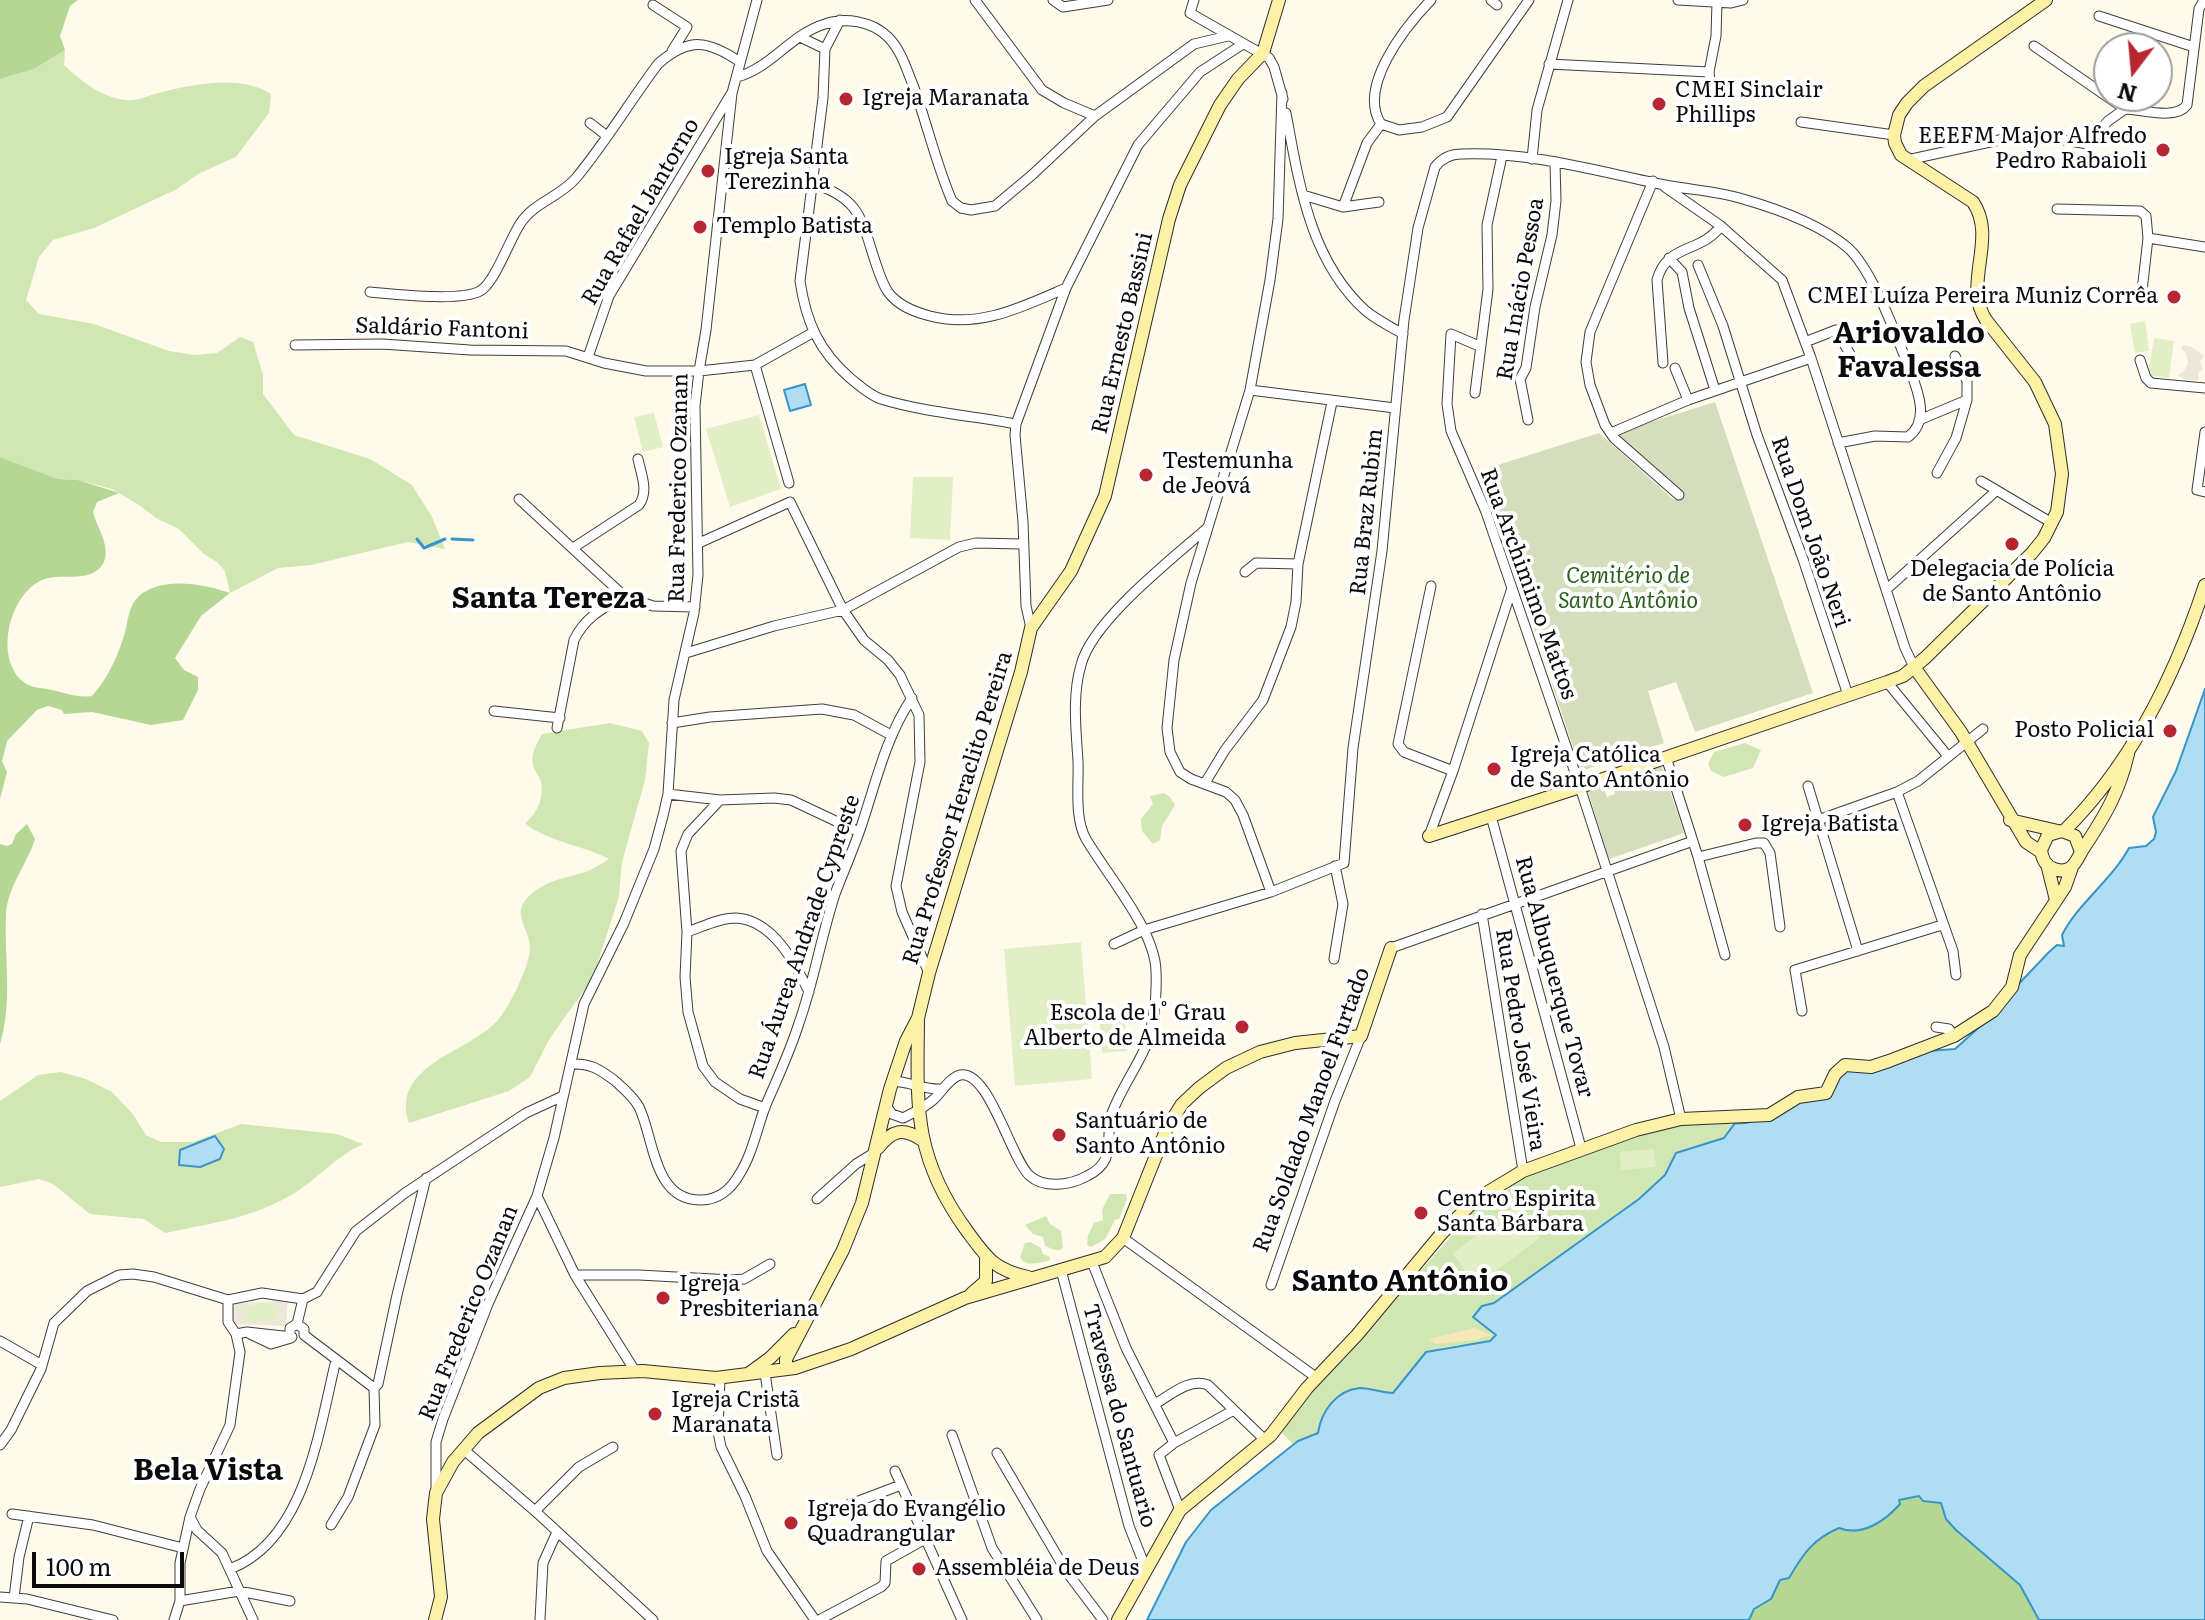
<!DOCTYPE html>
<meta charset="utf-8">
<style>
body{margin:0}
#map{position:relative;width:2205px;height:1620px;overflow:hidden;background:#fffae9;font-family:Literata,serif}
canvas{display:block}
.north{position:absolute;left:2093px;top:32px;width:80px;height:80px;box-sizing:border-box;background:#fff;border:2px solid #9d9d9d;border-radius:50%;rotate:196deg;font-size:22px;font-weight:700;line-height:32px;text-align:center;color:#0b0b0b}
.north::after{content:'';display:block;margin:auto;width:28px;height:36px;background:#b72732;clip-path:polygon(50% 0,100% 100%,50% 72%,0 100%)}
.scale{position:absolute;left:32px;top:1552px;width:152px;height:36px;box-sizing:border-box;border:4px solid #0b0b0b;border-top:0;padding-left:10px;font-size:24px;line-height:28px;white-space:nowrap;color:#0b0b0b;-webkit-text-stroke:6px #fff;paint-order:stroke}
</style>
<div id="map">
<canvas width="2205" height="1620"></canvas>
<div class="north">N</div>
<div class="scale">100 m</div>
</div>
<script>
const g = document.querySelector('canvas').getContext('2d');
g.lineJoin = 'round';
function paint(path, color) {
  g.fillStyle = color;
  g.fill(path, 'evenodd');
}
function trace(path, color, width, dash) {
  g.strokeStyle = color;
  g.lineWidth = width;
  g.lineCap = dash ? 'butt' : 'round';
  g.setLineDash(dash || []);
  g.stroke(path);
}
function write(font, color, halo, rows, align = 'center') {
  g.font = font + ' Literata,serif';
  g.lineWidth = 8;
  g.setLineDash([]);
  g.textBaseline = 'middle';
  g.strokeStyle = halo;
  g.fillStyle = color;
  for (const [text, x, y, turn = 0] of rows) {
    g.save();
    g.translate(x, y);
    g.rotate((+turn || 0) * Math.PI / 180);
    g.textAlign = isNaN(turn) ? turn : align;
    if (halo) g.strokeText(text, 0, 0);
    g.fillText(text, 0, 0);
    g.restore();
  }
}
paint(new Path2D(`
 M65 50 64 65C82 82 107 102 134 100 142 99 150 95 158 93 192 84 241 74 271 94L269 113 236 157 198 174 177 189 94 228 53 240 39 257 26 300 39 314 94 324 169 351 195 355 217 353 240 337 253 342 263 375V394L294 435 370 459 412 485 432 517 445 549 408 542 311 565 278 568 230 593 225 571 217 562 204 554 179 529 156 518 139 505 112 489 78 480 58 479 0 457V79L34 69Z
 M610 723 642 731 649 743 645 780 622 862 619 896 593 978 550 1038 530 1077 509 1091 409 1123C390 1065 468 1053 497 1021 509 1008 529 967 530 949 531 930 511 915 527 898 545 879 565 879 588 871 595 868 602 863 609 859 585 846 543 840 525 823 537 814 544 798 541 782 540 776 534 771 533 765 530 754 537 744 542 734Z
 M1745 743 1761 750 1753 768 1724 777 1711 771 1708 764 1714 752Z
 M1164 793 1170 797 1175 805 1162 826 1160 840 1153 844 1142 831 1141 819 1153 804 1150 796Z
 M61 1072 86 1079 112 1092 132 1113 146 1135 161 1142H193L241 1124 337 1134 363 1144C339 1155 323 1173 302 1188 261 1217 213 1223 165 1233L144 1219 90 1214 53 1184 39 1179 0 1187V1101L38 1075Z
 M1735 1122 1724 1138 1676 1153 1665 1175 1639 1199 1494 1303 1487 1304 1497 1335C1481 1349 1454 1341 1434 1351 1419 1359 1405 1380 1393 1393 1382 1393 1371 1388 1360 1388 1336 1390 1321 1412 1318 1433L1294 1445 1281 1432 1319 1380 1410 1275 1420 1271 1474 1211C1483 1203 1493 1201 1503 1194 1512 1188 1514 1180 1526 1173L1680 1123Z
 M1110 1194H1126L1127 1199 1119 1219 1115 1220 1105 1239 1091 1247 1087 1245 1088 1235 1094 1223 1103 1220 1102 1210Z
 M1046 1216 1050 1224 1061 1231 1063 1248C1056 1253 1052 1248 1045 1246L1043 1237 1033 1234 1025 1225Z
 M1030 1242 1041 1248 1043 1254 1050 1257 1049 1261C1039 1262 1026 1268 1020 1257L1025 1243Z`), '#d0e7b4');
paint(new Path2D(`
 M0 0H78L70 6 60 36 65 50 34 69 0 79Z
 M0 457 58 479 78 480 119 493 97 502 93 512C97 528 112 548 103 564 90 585 59 571 40 581 13 595 0 640 12 667 17 679 26 686 39 688 57 689 74 699 92 696 106 680 115 662 122 642 128 627 127 607 139 596 162 576 204 584 230 593L201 616 175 658 184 670 198 677V690L183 720 151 725 92 712 64 714 62 710 48 706 37 710 7 741 2 761 7 772 0 799Z
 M27 824 35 839C27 865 8 885 6 914 4 957 13 1001 0 1044V844L7 846 12 844 16 834Z
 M1919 1496 1923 1500 1941 1503 1946 1519 1956 1530 2020 1585 2039 1620H1749C1755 1604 1773 1598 1780 1580L1789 1578C1803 1554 1813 1539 1839 1528 1859 1536 1896 1520 1899 1500Z`), '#b4d794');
paint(new Path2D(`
 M1475 1328 1491 1335 1476 1340 1436 1344 1428 1339Z`), '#f9e8b7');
paint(new Path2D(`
 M1715 402 1813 693 1695 732 1676 682 1648 691 1664 743 1581 771 1552 684 1566 679 1560 665 1547 668 1482 470 1599 433 1674 500 1682 493 1616 433Z
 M1660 761 1684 833 1609 859 1586 785 1601 780 1607 797 1615 794 1609 776Z`), '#d4debc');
paint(new Path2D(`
 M2145 321 2149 351 2135 353 2130 324Z
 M2154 338 2174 341 2169 378 2148 375Z
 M654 413 663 447 643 452 634 417Z
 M759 415 781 489 730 507 706 429Z
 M913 477H953L950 540 910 538Z
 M1081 942 1092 1079 1015 1086 1004 949Z
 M1124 1009 1127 1051 1102 1053 1099 1011Z
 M1654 1149 1656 1167 1621 1170 1620 1152Z
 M1518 1204 1540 1238 1475 1286 1453 1253Z
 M276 1303 278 1320 244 1323 243 1305Z`), '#e2efc6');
paint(new Path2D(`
 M2183 345 2192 347 2204 356 2200 362 2203 370 2198 372 2199 380H2185L2178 375 2184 371 2188 363 2186 353 2181 348Z
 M288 1300 286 1326 235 1324 233 1322V1308L236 1304ZM276 1303 278 1320 244 1323V1305Z`), '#ede7da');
const water = new Path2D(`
 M805 384 811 405 790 411 784 390Z
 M2205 689V1620H2039L2020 1585 1956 1530 1946 1519 1941 1503 1923 1501 1919 1496 1899 1500 1900 1504C1885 1521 1862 1537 1839 1528 1813 1539 1803 1554 1789 1578L1780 1580 1771 1599 1754 1609 1749 1620H1147L1186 1542 1211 1510 1298 1441 1318 1433C1321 1412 1336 1390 1360 1388 1371 1388 1382 1393 1393 1393L1426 1352 1490 1341 1496 1335 1473 1317 1482 1306 1494 1303 1639 1199 1665 1175 1676 1153 1724 1138 1735 1123C1763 1126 1785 1100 1813 1099L1842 1070 1928 1051 1955 1049 2005 1004 2011 992 2049 952 2057 945 2064 946 2062 935C2079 902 2111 881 2129 848L2146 846 2154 839 2156 832 2153 817 2176 771Z
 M215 1136 224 1149 220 1159 200 1167 179 1165 180 1150Z`);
paint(water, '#afddf4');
trace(water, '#3894c9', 2);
trace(new Path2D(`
 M417 539 424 548 445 539
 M452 539 473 540`), '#3894c9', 3);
const street = new Path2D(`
 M975 0 1042 90 1064 103 1095 116
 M1053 0 1063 7 1108 0
 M1194 0 1190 13 1269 58 1274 67 1283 99
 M1491 0 1497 5
 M1678 0 1731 3 1743 0
 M653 5 687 27 672 51
 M2099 16 2194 47
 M800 37 825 49 823 98 800 281C806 322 819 351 850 378 860 386 869 395 881 399 923 412 973 416 1016 424
 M2034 46 2125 109
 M825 49 840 20
 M1549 64 1709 72
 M737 77C771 68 791 34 825 24 845 17 872 21 888 37 901 50 906 68 913 85 927 123 936 164 952 201L961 208 971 210 995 206 1032 175 1095 116 1194 44 1228 36
 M1711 91 1709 72 1716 36 1717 2
 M1286 113C1299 183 1310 261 1366 311 1377 320 1391 327 1403 334
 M1801 122 1894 135
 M590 123 607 136
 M1381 124 1399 130 1422 127 1447 117 1529 0
 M1381 124C1357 87 1405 27 1431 0
 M1532 159 1537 110 1568 0
 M1907 160 2027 134 2088 144 2108 121 2125 109C2144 110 2176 120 2187 105L2199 9 2204 0
 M1653 181 1590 332 1586 362 1590 385 1605 425 1614 438 1679 495
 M811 183C861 198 861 219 876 264 879 273 883 285 888 292 898 306 915 312 930 316 979 329 1022 307 1066 288
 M1665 187 1721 226 1782 280 1811 358 1905 648 1914 667
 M1303 195 1343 207 1379 202
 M1343 207 1367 143 1381 124
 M2057 209 2140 211 2146 216 2148 238 2205 247
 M1669 258 1682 272 1689 308 1715 390
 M1698 265 1723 326 1757 435 1803 559 1848 695
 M2142 291 2148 238
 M370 292C394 294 460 302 480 291 494 284 510 239 520 224 534 202 560 197 576 178 606 142 630 101 658 64 689 37 708 40 740 62
 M1805 342 1836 330 1850 354
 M295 345 382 344 470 350 566 351 604 363 646 371H699L755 365 812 333
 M1479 346 1451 334 1447 404 1451 431 1486 512 1580 787 1664 1047 1681 1119
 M1955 356 1967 381V400
 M588 357 609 296 731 94
 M2140 360 2146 378 2151 383 2205 388
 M1663 363 1657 280C1667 243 1700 254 1721 226
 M755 365 789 483
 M1675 368 1688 400
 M1250 390 1395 408
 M1475 393 1488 289 1487 225 1502 156
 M1528 420 1520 379 1526 368 1535 307 1552 235 1556 201 1555 163
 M1919 420 1967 400 1956 438 1937 473
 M2205 432 2197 490 2205 492
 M1611 433 1688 400 1811 358
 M1981 481 2052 523
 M519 499 624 596 653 606 695 607
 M699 543 790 502 843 610 864 640 888 660 900 675 919 715 920 762 896 886 902 912 929 973
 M573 548 639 505C649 491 641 474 638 459
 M1245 572 1256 563 1298 564
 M1431 586 1398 744 1404 752 1453 771
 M1887 589 1996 491
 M1031 628 1026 606 1023 522 1015 435 1016 424 1066 288 1138 145 1200 72 1243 44
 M686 653 774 626 843 610 959 547 976 543 1022 544
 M1887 682 1947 755
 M494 711 560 718
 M672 723 710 717 822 709 854 715 891 735
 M557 728 574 640C585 617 603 608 624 596
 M1666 757 1698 857 1725 955
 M1205 783 1225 750 1263 700 1291 627 1296 602 1298 564 1332 402
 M1808 786 1858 951
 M1897 792 1953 951 1956 975
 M668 794 720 800 774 798 791 800 859 832
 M720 800 688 834 681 851 687 932 685 977 688 1012 703 1066 715 1082 740 1099 765 1108
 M1491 816 1581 1148
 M1818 820 1897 792 1918 781 1983 729
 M1429 836 1453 771 1512 588
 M1698 857 1756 843H1764L1770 853 1780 927
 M1271 892 1243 815 1235 800 1226 792 1191 779 1180 772 1170 752 1167 728 1174 660 1191 583 1250 390 1270 280 1278 219 1282 93
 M1482 914 1523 1171
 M687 932C702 927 719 918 736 918 773 920 795 963 809 992
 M1114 944 1144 930 1271 892 1344 863 1353 748 1382 551 1404 320 1418 228 1435 167C1442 158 1450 154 1461 154 1528 151 1600 172 1665 185 1691 190 1717 191 1743 199 1778 209 1818 223 1847 247 1872 268 1897 338 1910 370 1918 391 1930 421 1908 437L1875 436 1838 443
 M1391 948 1693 841
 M1334 959 1343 904 1335 866
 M1802 1011 1795 970 1942 925
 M1936 1027 1949 1029 1954 1036
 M571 1064C590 1063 599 1069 614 1080 623 1088 633 1096 639 1107 654 1137 653 1201 701 1200 718 1200 731 1189 739 1175 752 1155 757 1129 765 1107 777 1079 790 1052 799 1023 814 981 821 937 835 894 844 870 855 846 863 821 877 778 887 735 912 698
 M893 1081C910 1082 925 1090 942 1089
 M887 1107 892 1114 903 1118C913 1113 926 1107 934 1099 942 1092 949 1078 960 1075 989 1069 1011 1160 1030 1176 1045 1189 1071 1185 1087 1176 1118 1161 1104 1139 1112 1113 1120 1091 1135 1070 1145 1048 1154 1025 1157 996 1156 971 1155 930 1107 875 1086 839 1074 818 1079 784 1078 761 1076 730 1072 695 1081 665 1092 621 1172 559 1207 528
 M537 1196 575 1275 635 1371
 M817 1199 856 1164 874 1153
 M1123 1238 1317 1378
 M1092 1262 1126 1348 1174 1443
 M1061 1270 1129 1526 1146 1569
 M575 1275H639L732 1280 744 1279 770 1264
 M1271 1285 1335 1101 1361 1036
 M228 1300 262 1293 303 1299
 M297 1324 304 1329V1335L374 1388
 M236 1334 247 1332 292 1337
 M250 1334 271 1344 291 1338
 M290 1336V1328L297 1324 303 1299 317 1292 356 1231 405 1193 526 1113 563 1096
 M0 1341 42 1365
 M765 1373 777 1455
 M720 1377 718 1432 721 1447 745 1496 767 1551 815 1620
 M1155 1404C1172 1394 1189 1378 1208 1385L1265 1440
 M952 1435 992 1548 1037 1620
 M0 1445 11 1430 41 1369 54 1323 87 1291 119 1275 133 1274 154 1277 228 1300V1322L236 1334 240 1352 230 1425 200 1489 190 1517 180 1563V1601L174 1620
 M463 1449 535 1511 653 1620
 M997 1453 1066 1571 1103 1620
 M895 1471 962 1620
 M436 1489V1442L443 1419 488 1304 537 1196 554 1138 584 1004 624 923 654 849 663 816 668 794 674 700 694 613 698 575 695 406 699 371 706 330 732 93 757 0
 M1180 1510 1159 1455 1174 1443 1234 1410
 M535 1511 579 1467 613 1447
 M827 1513 901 1485
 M12 1514 93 1525 183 1548
 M190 1517 197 1530 222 1553 253 1620
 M331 1525 348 1497 375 1425 374 1388 378 1384 397 1295 426 1178
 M230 1569C306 1540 319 1429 336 1360
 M0 1597 27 1599 113 1620
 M14 1598 19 1557 29 1516
 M180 1601 239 1591 290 1601
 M540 1620 543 1563 557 1532
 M819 1620 881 1587 885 1583 886 1561 925 1539`);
const secondary = new Path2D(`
 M1914 667 1961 732 2026 842 2041 852
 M2010 820 2058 831
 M2064 831C2131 765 2176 673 2205 585
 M1429 836 1580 787 1887 682 1903 676 1925 658 2032 553 2044 538 2057 512 2062 474 2055 424 2035 382 1986 320C1962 284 1998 239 1973 202L1901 155 1895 143 1894 135 1899 115 1907 103 1924 86 2046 0
 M2081 852 2075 836 2062 831 2048 835 2041 850C2042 858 2045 866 2054 869 2074 876 2077 857 2085 846 2106 814 2119 792 2128 754
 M2047 864 2056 900
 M918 1021C917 1107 913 1157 967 1231 987 1258 994 1270 1028 1277
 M878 1148C892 1130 903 1127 922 1140
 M971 1294 986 1281V1257
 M786 1369V1359L843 1250 862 1203 890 1089 906 1041 918 1018 929 973 1021 672 1031 628 1071 571 1105 496 1169 219 1180 185 1220 105 1238 79 1263 53 1279 0
 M748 1374 770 1358 794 1334
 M435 1620 441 1597 433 1519 436 1493 453 1462 478 1433 539 1388 564 1378 600 1373 643 1371 716 1378 795 1368 851 1349 965 1298 1105 1257 1123 1238 1167 1128 1182 1104 1199 1088 1226 1068 1260 1052 1295 1043 1361 1036 1391 948
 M1118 1620 1180 1510 1271 1435 1307 1388 1357 1335 1442 1233 1475 1200 1523 1171 1636 1130 1681 1119 1769 1115 1798 1097 1826 1093 1835 1074 1845 1065 1871 1067 1889 1061 1954 1036 1993 1011 2012 987 2020 955 2065 887 2072 867`);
trace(street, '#3e3e3e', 11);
trace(secondary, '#2d2d2d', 14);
trace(street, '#fff', 9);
trace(secondary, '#fdf1a5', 12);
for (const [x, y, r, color] of [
 [846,99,8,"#b72732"],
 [1659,104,8,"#b72732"],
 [2163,150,8,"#b72732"],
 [708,171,8,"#b72732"],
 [700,227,8,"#b72732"],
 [2174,297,8,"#b72732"],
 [1146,475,8,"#b72732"],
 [2012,544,8,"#b72732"],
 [2170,731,8,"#b72732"],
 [1494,769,8,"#b72732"],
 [1745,825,8,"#b72732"],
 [1242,1027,8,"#b72732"],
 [1059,1135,8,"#b72732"],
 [1421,1213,8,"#b72732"],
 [663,1298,8,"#b72732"],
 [655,1414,8,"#b72732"],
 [791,1523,8,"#b72732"],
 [919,1569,8,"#b72732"]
]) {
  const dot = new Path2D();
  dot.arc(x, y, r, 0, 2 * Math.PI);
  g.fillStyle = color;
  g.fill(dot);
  trace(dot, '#fff', 3);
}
write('22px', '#0b0b0b', '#fff', [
 ["CMEI Sinclair",1675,91],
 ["Phillips",1675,116],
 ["Igreja Maranata",862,99],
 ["EEEFM Major Alfredo",2147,137,"right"],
 ["Pedro Rabaioli",2147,162,"right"],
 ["Igreja Santa",724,158],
 ["Terezinha",724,183],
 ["Templo Batista",716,227],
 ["CMEI Luíza Pereira Muniz Corrêa",2158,297,"right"],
 ["Testemunha",1162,462],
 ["de Jeová",1162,487],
 ["Delegacia de Polícia",2012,570,"center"],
 ["de Santo Antônio",2012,595,"center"],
 ["Posto Policial",2154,731,"right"],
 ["Igreja Católica",1510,756],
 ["de Santo Antônio",1510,781],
 ["Igreja Batista",1761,825],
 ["Escola de 1˚ Grau",1226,1014,"right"],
 ["Alberto de Almeida",1226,1039,"right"],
 ["Santuário de",1075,1122],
 ["Santo Antônio",1075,1147],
 ["Centro Espirita",1437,1200],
 ["Santa Bárbara",1437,1225],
 ["Igreja",679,1285],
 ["Presbiteriana",679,1310],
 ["Igreja Cristã",671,1401],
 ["Maranata",671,1426],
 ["Igreja do Evangélio",807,1510],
 ["Quadrangular",807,1535],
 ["Assembléia de Deus",935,1569]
], 'left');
write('22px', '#0b0b0b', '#fff', [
 ["Rua Rafael Jantorno",641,212,-60],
 ["Rua Inácio Pessoa",1521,289,-80],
 ["Saldário Fantoni",442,329,2],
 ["Rua Ernesto Bassini",1123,333,-77],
 ["Rua Frederico Ozanan",679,488,-89],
 ["Rua Braz Rubim",1367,512,-84],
 ["Rua Dom João Neri",1810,532,71],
 ["Rua Archimimo Mattos",1528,584,70],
 ["Rua Professor Heraclito Pereira",958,808,-73],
 ["Rua Áurea Andrade Cypreste",805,937,-71],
 ["Rua Albuquerque Tovar",1554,977,75],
 ["Rua Pedro José Vieira",1520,1040,81],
 ["Rua Soldado Manoel Furtado",1312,1110,-70],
 ["Rua Frederico Ozanan",469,1313,-68],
 ["Travessa do Santuario",1119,1416,75]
]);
write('italic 22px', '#2d601e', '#fff', [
 ["Cemitério de",1628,577],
 ["Santo Antônio",1628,602]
]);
write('bold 30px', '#0b0b0b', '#fff', [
 ["Ariovaldo",1909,334],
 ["Favalessa",1909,368],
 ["Santa Tereza",549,599],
 ["Santo Antônio",1400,1282],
 ["Bela Vista",208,1471]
]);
</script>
